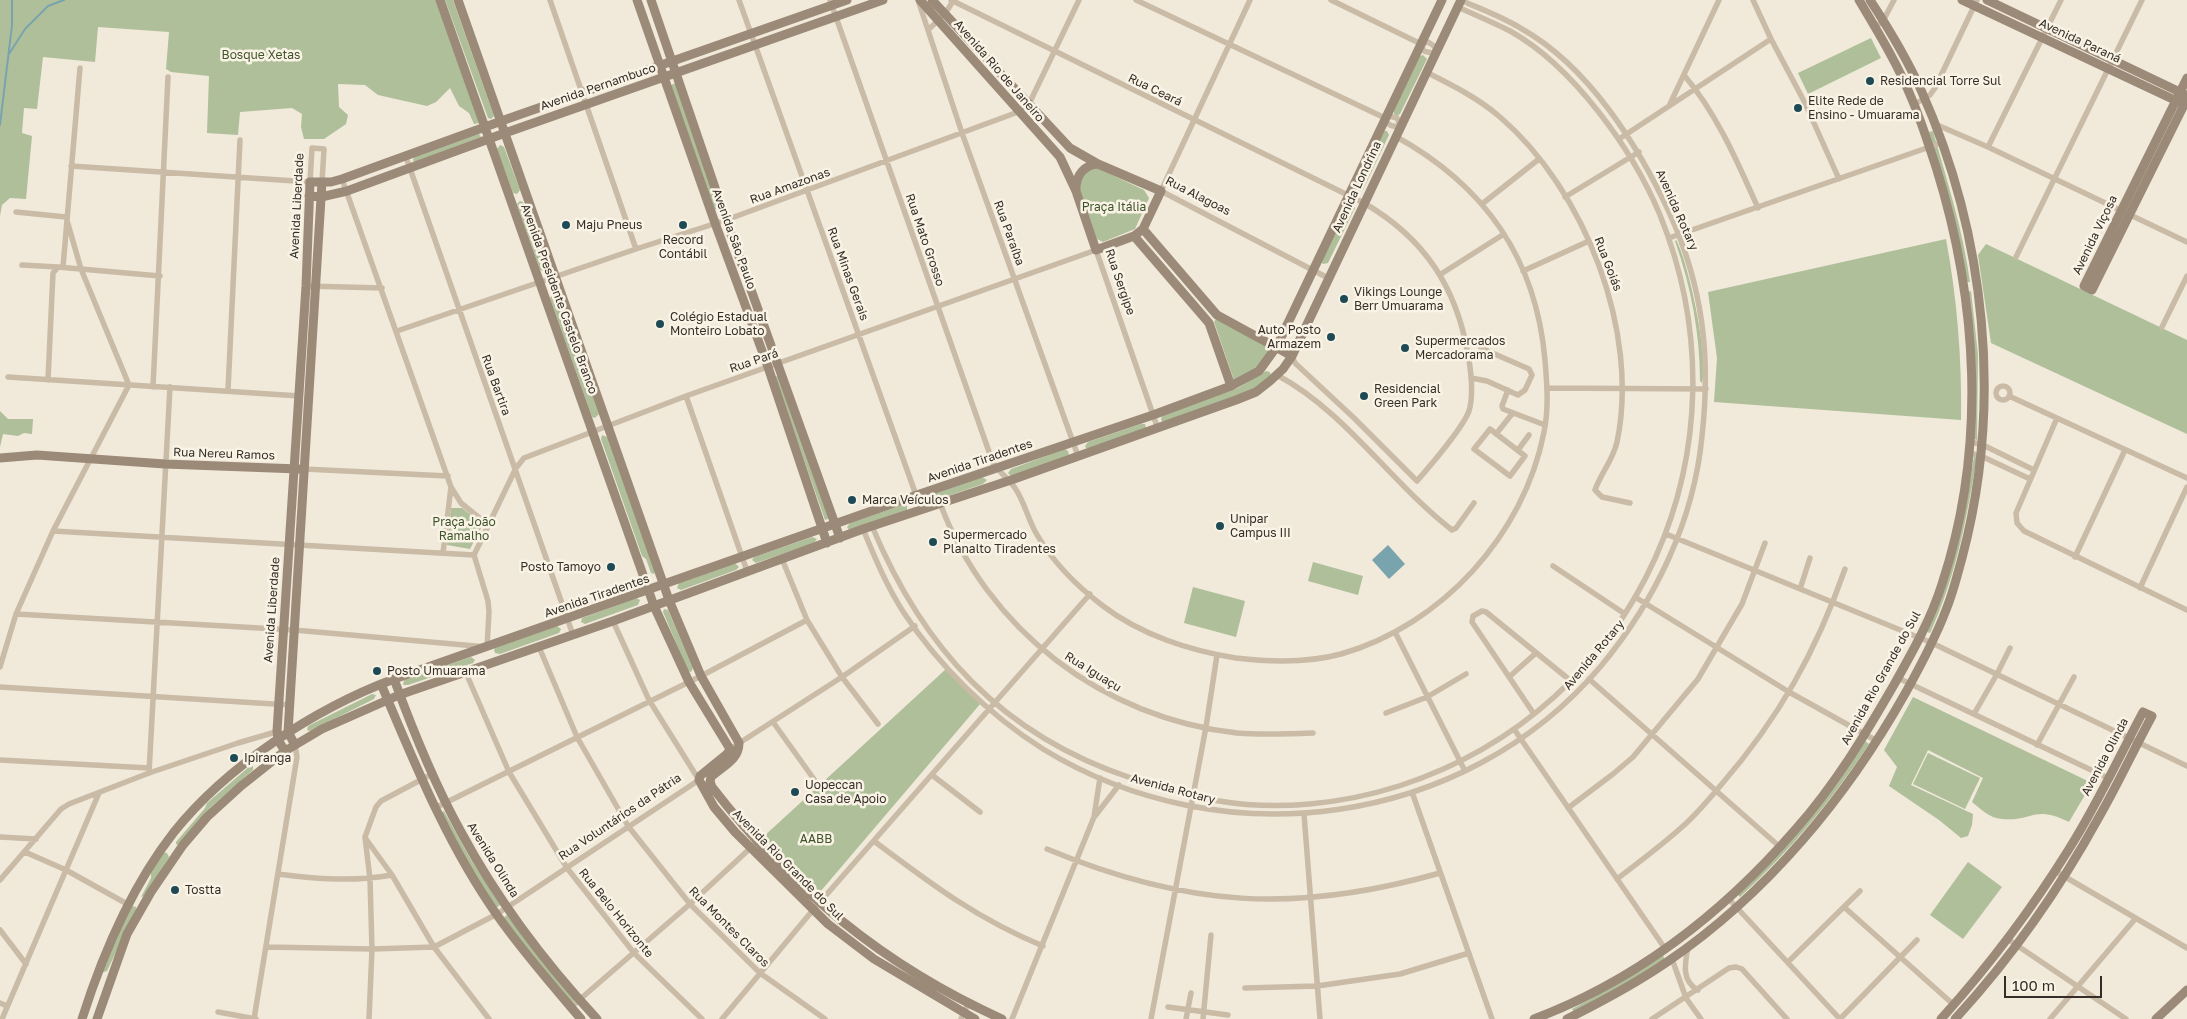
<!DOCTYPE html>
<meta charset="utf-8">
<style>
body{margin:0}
#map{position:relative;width:2187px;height:1019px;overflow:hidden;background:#f1e9da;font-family:"Golos Text",sans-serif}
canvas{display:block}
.scale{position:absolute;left:2004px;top:976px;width:98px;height:22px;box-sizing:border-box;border:2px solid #352d27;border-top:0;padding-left:6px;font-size:15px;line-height:18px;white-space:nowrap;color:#352d27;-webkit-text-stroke:4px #f9f3e6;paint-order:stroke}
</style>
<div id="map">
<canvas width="2187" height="1019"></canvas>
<div class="scale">100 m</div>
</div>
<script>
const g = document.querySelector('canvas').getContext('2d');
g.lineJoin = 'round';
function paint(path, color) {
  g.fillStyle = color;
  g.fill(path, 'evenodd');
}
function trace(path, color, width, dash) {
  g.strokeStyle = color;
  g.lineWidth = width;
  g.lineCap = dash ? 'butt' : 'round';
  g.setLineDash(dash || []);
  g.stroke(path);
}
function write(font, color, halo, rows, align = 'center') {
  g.font = font + ' "Golos Text",sans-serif';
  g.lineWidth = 5;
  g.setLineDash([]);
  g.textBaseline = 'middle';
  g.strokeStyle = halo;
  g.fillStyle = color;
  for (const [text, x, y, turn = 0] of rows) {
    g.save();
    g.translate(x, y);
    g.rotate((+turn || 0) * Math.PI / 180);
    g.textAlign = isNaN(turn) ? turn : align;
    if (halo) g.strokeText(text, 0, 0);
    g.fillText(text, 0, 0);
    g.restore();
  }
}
paint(new Path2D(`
 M0 0H436L479 123 474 124 469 113 459 106 450 88 436 102 427 106 378 95 365 85 338 84 339 107 348 115 346 124 324 139H304L301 127 302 114 292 108 240 112 238 135 207 133 209 76 171 72 166 69 169 32 98 27 95 62 43 57 37 109 24 108 22 133 32 136 26 199 10 198 2 205 0 216Z
 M445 0H453L494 116 491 119 488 118Z
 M1871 38 1881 58 1808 94 1798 73Z
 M1423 55 1427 59 1400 114 1397 116 1394 114V110L1420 56Z
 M676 83 719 208 714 210 671 85Z
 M1384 131H1387L1389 135 1363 190 1359 192 1356 188Z
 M1933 131C1947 181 1963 230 1970 282H1966L1938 162 1929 132Z
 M479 134 481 137 414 162 413 160 414 157Z
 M500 145 504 147 520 190 517 194 513 193 497 149Z
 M1095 167 1144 190 1149 198 1135 229 1103 242 1097 239 1079 187 1082 175Z
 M520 201 523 202 546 267 543 271 540 270 517 204Z
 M1352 203 1355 208 1328 263 1323 264 1321 262 1349 205Z
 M1946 239C1957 298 1962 359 1961 420L1714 402 1717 358 1708 292Z
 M1676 240C1688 260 1710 362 1702 383L1700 381C1700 333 1691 287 1675 241Z
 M1986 244 2187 340V434L1991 343 1978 255Z
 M1971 291 1978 355 1977 440 1974 439 1968 292Z
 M553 295 557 296 599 414 595 418 592 417 550 298Z
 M1216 319 1270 348 1271 350 1257 369 1234 380 1214 322Z
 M1266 371 1270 372 1271 376 1252 390 1163 422 1161 420 1162 415 1238 388Z
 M780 375 830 518 825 520 775 377Z
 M0 411 8 419H33L32 434 24 433 18 436 3 434 0 447Z
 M1141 424H1145L1146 428 1088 449 1086 448 1085 446 1088 442Z
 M602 435 607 437 655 572 654 574 651 573 646 559 642 556 601 439Z
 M1065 449 1068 451 1069 455 1011 476 1008 473 1011 469Z
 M1974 456H1977C1967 517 1956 577 1930 633L1927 632C1952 576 1965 517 1974 456Z
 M982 477 987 480 983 484 930 502 928 501 927 498 930 495Z
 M905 504 907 505V511L849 530 847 527 850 523Z
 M451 508H462L481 523 482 526 470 549 447 545Z
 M812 537 817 539 814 543 756 563 752 560 754 557Z
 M1313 562 1363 576 1358 595 1308 581Z
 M735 563 739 567 736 570 681 590 677 588 679 583Z
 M1193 587 1245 601 1236 637 1184 623Z
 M636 598 640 600 638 605 585 624 581 622 582 618Z
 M664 609 668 610 693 668 691 672 688 671 663 612Z
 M557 626 561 629 559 633 500 654 495 653 494 650 495 648Z
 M471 657 475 660 473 663 408 685H403L404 680Z
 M946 669 981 703 820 892 762 838Z
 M372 694 376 695 374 699 310 731 307 730 308 726Z
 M1913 697 2092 783 2069 822C2034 804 2032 822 2002 819 1989 818 1981 809 1972 802L1983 778 1928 750 1911 785 1973 814 1972 825 1968 836 1961 838 1939 820 1889 786 1897 767 1884 750Z
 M1865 741 1869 744C1832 800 1790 851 1740 897L1737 894 1837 784Z
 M1928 753 1980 778 1965 809 1913 784Z
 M250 766H253V770L211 807 178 845 176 844V842L205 808 207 803Z
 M444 811 470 858 500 905 496 908 466 860 440 813Z
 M163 852 167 853 169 857 144 896 141 897 151 878V871Z
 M1968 862 2002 887 1963 939 1930 915Z
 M132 906 136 907V910L107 971 104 972H102L112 943Z
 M507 915 575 1000 571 1003 551 980 503 918Z
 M1663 956 1665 959 1639 977 1574 1012 1572 1009 1607 990Z`), '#aebf9a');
paint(new Path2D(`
 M1388 545 1405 564 1389 579 1372 560Z`), '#7aa4ad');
trace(new Path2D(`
 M9 54 25 29 48 6 64 0
 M0 125 12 25V0`), '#7aa4ad', 2);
trace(new Path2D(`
 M550 0 636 249
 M739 0 921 509
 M830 0 993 463C999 472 1009 479 1015 488 1024 501 1028 519 1036 533 1052 561 1078 587 1103 606 1141 635 1191 651 1236 658 1270 662 1308 663 1341 654 1442 625 1524 535 1544 432 1549 408 1547 384 1545 360 1536 257 1484 185 1395 136
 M918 0 962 133 1078 456
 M951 0 1364 203C1424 238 1456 286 1468 354 1471 371 1474 394 1469 411 1463 428 1430 466 1417 481L1354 418 1295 363 1292 356
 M1136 0 1385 118
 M1250 0 1161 191 1328 278
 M1331 0 1421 44
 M1753 0 1771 39 1805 103 1839 179
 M1875 27 1883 21 1894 0
 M928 30 945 14 953 1
 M1428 42 1434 46 1436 51 1432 53 1424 51 1421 44Z
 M1426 72C1452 85 1478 98 1500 117 1585 190 1640 332 1617 442 1613 460 1601 473 1595 490L1602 497 1630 503
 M1684 75C1717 114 1737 161 1758 208
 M1670 104 1719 0
 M1915 104 1930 95 1935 88 1977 0
 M1389 116 1397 118 1400 125C1393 128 1387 125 1385 118Z
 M1935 124 1988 147 2187 242
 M1619 139 1771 39
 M1988 147 2061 0
 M406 157 573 635
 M71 166 310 182 312 148 324 149 322 182
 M342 179 451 487 461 503 488 525
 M1565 197 1639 152
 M1482 204 1539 159
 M16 212 66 217
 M1669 238 1941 143
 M2016 257 2142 0
 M22 265 58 267
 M63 267 80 68
 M1523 271 1589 241
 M1441 274 1504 234
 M306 286 382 288
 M2162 327 2187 276
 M397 331 636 249 726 220 1018 112 1029 104 1079 0
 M1277 375C1346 412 1390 482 1452 530L1456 528 1474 503
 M8 377 300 396
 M1471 378 1487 381 1518 395 1525 390 1532 375 1529 369 1481 348
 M48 380 53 273 58 267 160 276
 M1996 393a7 7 0 1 1 14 0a7 7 0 1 1-14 0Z
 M153 387 168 77
 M1547 388 1706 389
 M228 390 240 140
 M1508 390 1502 406 1503 409 1545 425
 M686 396 747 571
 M2009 396 2187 478
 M2057 418 2016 513 2017 523 2024 531 2187 610
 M1490 429 1525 456 1510 476 1474 449Z
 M1496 434 1512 414
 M1971 442 1983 445 2034 470
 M1518 450 1529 435
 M1969 453 1981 456 2030 479
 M304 469 448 476
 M940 503C987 630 1103 718 1237 733 1262 735 1288 734 1313 733
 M872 526C923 649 1002 735 1131 778 1159 788 1189 797 1219 801 1278 811 1342 804 1399 786 1640 708 1754 447 1660 215 1633 150 1573 66 1510 31 1493 22 1475 15 1458 7
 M863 529C875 558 887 587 904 613 939 666 989 715 1043 749 1222 859 1464 828 1601 666 1655 601 1694 521 1702 436 1711 356 1703 286 1669 212 1638 145 1588 66 1522 29 1503 17 1481 9 1460 0
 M53 531 474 555
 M1666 534 1932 643 2187 766
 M443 553 451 487
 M474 555 516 468 524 458 686 396 1096 250 1158 429
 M2075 557 2125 450
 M782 559 807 620 842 677 878 724
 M1553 566 1625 614
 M2140 588 2187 487
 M1800 589 1810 558
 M1635 597 1789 692 1877 741
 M16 614 294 630 487 647 489 612 488 601 474 555
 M613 621 649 700 699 780
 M1395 632 1465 771
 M539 647 577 737 628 826 690 904 760 973 825 1019
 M0 667 16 614 53 531 129 385 81 269 66 217
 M466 673 509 772 567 868 634 953 702 1019
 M1509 677 1536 653
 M1898 678 2110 779
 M1589 679 1780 847
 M0 687 290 705
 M1386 713 1427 697 1466 674
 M1534 714 1472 622 1473 616 1482 611 1486 612 1571 681
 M1974 714 1997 674 2010 648
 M773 722 816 782
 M1514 729 1666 950
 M2037 745 2074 677
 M730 749 842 677 915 626
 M0 760 149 768
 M149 773 170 387
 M932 775 980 812
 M1412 792 1492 1019
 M435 808 701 676 807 620
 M1568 808 1613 774 1633 757 1698 679 1742 604 1765 543
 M1304 814 1320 1019
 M1095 816 1119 785
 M0 837 36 839
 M366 839 392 875 434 947 489 1019
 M874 841C930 883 977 919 1043 946
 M1047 849C1186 907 1295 914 1440 873
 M25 852 66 870 129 905
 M2055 871 2187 948
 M278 874C316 879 354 882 392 875
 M1617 879C1639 862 1662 845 1682 827 1697 814 1709 799 1721 785 1779 718 1816 652 1845 569
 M0 880 61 809 69 804 149 773 238 743 279 731
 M1728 898 1840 1019
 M1844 907 1954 1005
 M0 930 26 964
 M2006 938 2126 1019
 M267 947 372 949 434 947 497 914 699 780
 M1688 947C1685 963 1681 981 1698 990
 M1672 959 1686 998 1701 1019
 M1788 962 1860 891
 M1245 988 1317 986 1400 974 1469 953
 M0 1003 7 1006
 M571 1007 690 904 757 842
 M1168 1007 1228 1015
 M218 1012 256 1019
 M2 1019 99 793
 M254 1019 297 757 295 745
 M369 1019 372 949 370 879 365 837 376 807 381 801 432 774
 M722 1019 813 910 1090 594
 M961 1019 968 1004
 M1012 1019 1094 817 1100 778
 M1151 1019 1206 727 1217 655
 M1186 1019 1191 993
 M1203 1019 1211 935
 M1652 1019 1729 968 1736 967 1742 969 1787 1019
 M1840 1019 1917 940
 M2050 1019 2136 918`), '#c9bba6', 5.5);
trace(new Path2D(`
 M440 0 654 606 689 682 730 749 727 754 700 776 699 780 714 807 735 832 828 924 874 959 975 1019
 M458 0 669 600 701 676 739 743C739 760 723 766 711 777L710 782 712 787C791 889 884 966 1002 1019
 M637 0 715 223 768 367 827 543
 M651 0 726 220 840 538
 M920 0 1060 157 1076 191 1096 250 1134 236 1143 229 1161 191 1098 164 1070 148 932 0
 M1962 0 2181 103
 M1987 0 2184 94
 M2187 78 2084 286 2092 290 2187 99
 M1076 189C1076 175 1084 165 1098 164
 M309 196 321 197 347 191 505 133 883 0
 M1143 229 1217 315 1292 356
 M1134 236 1209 323 1231 386
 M0 458 37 455 165 464 299 469
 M394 679C413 731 434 783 461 832 497 899 545 963 597 1019
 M381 684C415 764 447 844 497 915 523 952 552 985 581 1019
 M295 745 288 732 322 182
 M285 751 278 740 277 731 306 286 310 182H331L342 179 507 119 847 0
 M82 1019C103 953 131 887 174 832 227 766 314 709 394 679L917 495 1153 415 1231 386 1259 371 1277 346 1442 0
 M97 1019 127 934 151 892 183 845 207 817 241 786 285 751 322 729 399 695 613 621 863 529 1014 479 1236 400 1256 392 1270 381 1283 369 1292 356 1461 0
 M1534 1019C1637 980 1723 913 1795 830 1835 785 1865 735 1895 683 1913 651 1931 619 1942 584 1987 448 1978 301 1936 167 1928 143 1921 120 1911 97 1897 63 1878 32 1859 0
 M1567 1019C1601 1002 1635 984 1667 962 1767 894 1847 797 1906 692 1921 665 1935 639 1946 610 1953 593 1957 576 1962 558 2003 404 1986 235 1921 90 1907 59 1889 29 1870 0
 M1941 1019C1987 968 2033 907 2069 849 2097 805 2119 757 2143 712L2152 716C2134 749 2118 784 2099 817 2059 890 2011 958 1955 1019
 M2156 1019 2187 990`), '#9c8a78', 9);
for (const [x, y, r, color] of [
 [1870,81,5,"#1e4a55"],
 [1798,108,5,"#1e4a55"],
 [566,225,5,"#1e4a55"],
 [683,225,5,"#1e4a55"],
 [1344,299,5,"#1e4a55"],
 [660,324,5,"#1e4a55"],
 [1331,337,5,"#1e4a55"],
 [1405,348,5,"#1e4a55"],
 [1364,396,5,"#1e4a55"],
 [852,500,5,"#1e4a55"],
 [1220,526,5,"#1e4a55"],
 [933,542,5,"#1e4a55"],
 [611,567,5,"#1e4a55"],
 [377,671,5,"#1e4a55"],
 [234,758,5,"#1e4a55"],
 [795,792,5,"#1e4a55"],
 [175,890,5,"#1e4a55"]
]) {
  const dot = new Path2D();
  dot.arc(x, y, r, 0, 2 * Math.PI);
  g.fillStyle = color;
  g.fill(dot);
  trace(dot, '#f9f3e6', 2);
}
write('12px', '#352d27', '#f9f3e6', [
 ["Avenida Paraná",2080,41,25],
 ["Avenida Rio de Janeiro",999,71,49],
 ["Avenida Pernambuco",598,87,-19],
 ["Rua Ceará",1155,90,26],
 ["Rua Amazonas",790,186,-20],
 ["Avenida Londrina",1357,187,-65],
 ["Rua Alagoas",1198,196,27],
 ["Avenida Liberdade",297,206,-87],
 ["Avenida Rotary",1677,210,66],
 ["Rua Paraíba",1009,233,70],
 ["Avenida Viçosa",2095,235,-64],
 ["Avenida São Paulo",734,239,70],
 ["Rua Mato Grosso",925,240,71],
 ["Rua Goiás",1608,264,69],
 ["Rua Minas Gerais",848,274,70],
 ["Rua Sergipe",1120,282,71],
 ["Avenida Presidente Castelo Branco",559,299,70],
 ["Rua Pará",754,361,-19],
 ["Rua Bartira",496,385,70],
 ["Rua Nereu Ramos",224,454,2],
 ["Avenida Tiradentes",980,461,-19],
 ["Avenida Tiradentes",597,596,-19],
 ["Avenida Liberdade",272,610,-86],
 ["Avenida Rotary",1594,655,-50],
 ["Rua Iguaçu",1093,672,32],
 ["Avenida Rio Grande do Sul",1881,678,-61],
 ["Avenida Olinda",2105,757,-62],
 ["Avenida Rotary",1173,789,15],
 ["Rua Voluntários da Pátria",620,817,-34],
 ["Avenida Olinda",493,860,58],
 ["Avenida Rio Grande do Sul",788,865,45],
 ["Rua Belo Horizonte",616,913,51],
 ["Rua Montes Claros",729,927,45]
]);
write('12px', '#3f532b', '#f9f3e6', [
 ["Bosque Xetas",261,55],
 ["Praça Itália",1114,207],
 ["Praça João",464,522],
 ["Ramalho",464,536],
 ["AABB",816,839]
]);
write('12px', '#352d27', '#f9f3e6', [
 ["Residencial Torre Sul",1880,81],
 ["Elite Rede de",1808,101],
 ["Ensino - Umuarama",1808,115],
 ["Maju Pneus",576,225],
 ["Record",683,240,"center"],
 ["Contábil",683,254,"center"],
 ["Vikings Lounge",1354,292],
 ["Berr Umuarama",1354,306],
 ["Colégio Estadual",670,317],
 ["Monteiro Lobato",670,331],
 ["Auto Posto",1321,330,"right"],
 ["Armazem",1321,344,"right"],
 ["Supermercados",1415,341],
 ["Mercadorama",1415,355],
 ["Residencial",1374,389],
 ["Green Park",1374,403],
 ["Marca Veículos",862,500],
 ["Unipar",1230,519],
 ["Campus III",1230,533],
 ["Supermercado",943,535],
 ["Planalto Tiradentes",943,549],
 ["Posto Tamoyo",601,567,"right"],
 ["Posto Umuarama",387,671],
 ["Ipiranga",244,758],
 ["Uopeccan",805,785],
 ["Casa de Apoio",805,799],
 ["Tostta",185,890]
], 'left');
</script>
